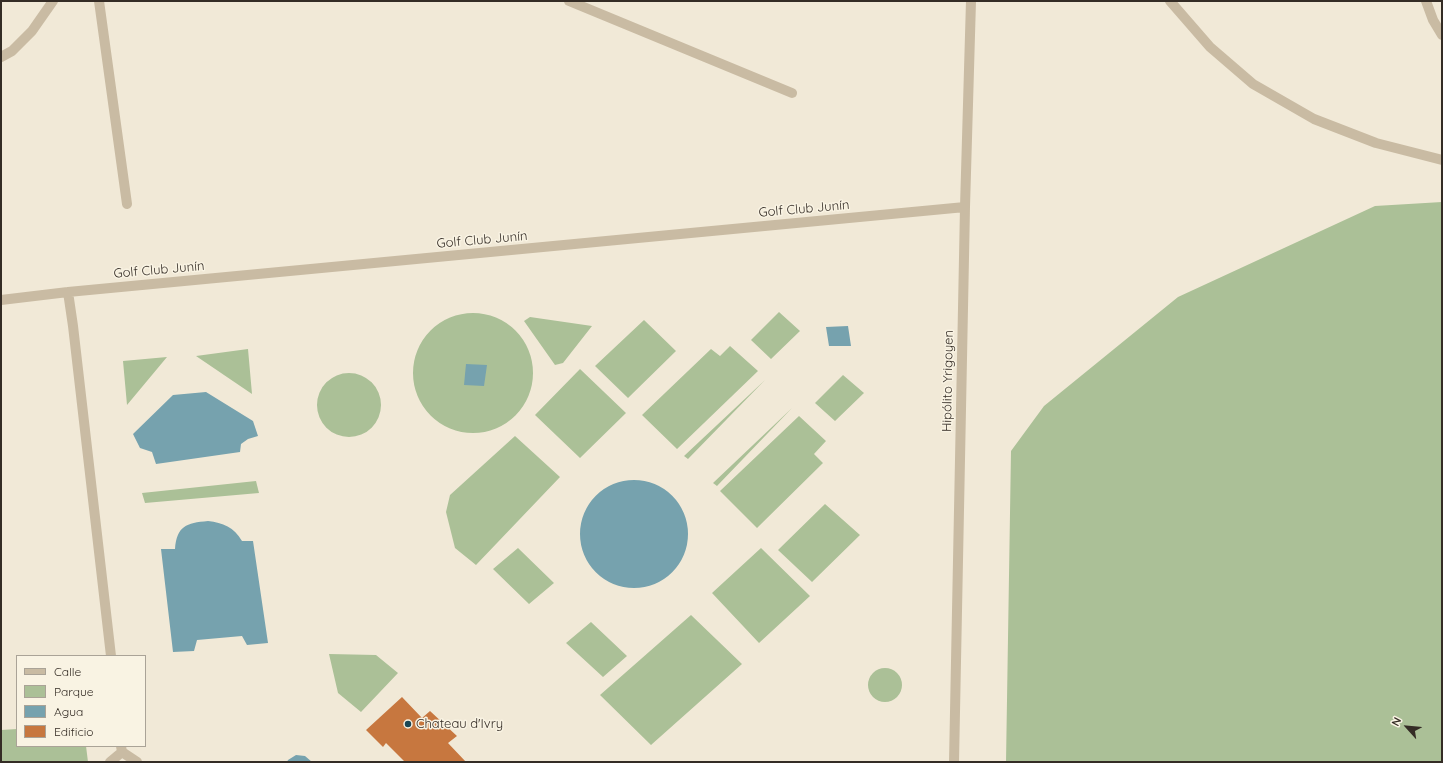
<!DOCTYPE html>
<meta charset="utf-8">
<style>
body{margin:0}
#map{position:relative;width:1443px;height:763px;overflow:hidden;background:#f1e9d7;font-family:Quicksand,sans-serif}
canvas{display:block}
.frame{position:absolute;inset:0;border:2px solid #342c25;pointer-events:none}
.legend{position:absolute;left:16px;top:655px;width:130px;height:92px;box-sizing:border-box;background:#f9f3e3;border:1px solid #aaa397;margin:0;padding:5px 7px;list-style:none;font-size:12px;color:#342c25}
.legend li{display:flex;align-items:center;gap:8px;height:20px}
.legend b{width:20px;border:1px solid #aaa397}
.north{position:absolute;left:1387px;top:707px;width:40px;height:40px;-webkit-text-stroke:3px #f9f3e3;paint-order:stroke;rotate:297deg;font-size:11px;font-weight:700;line-height:16px;text-align:center;color:#342c25}
.north::after{content:'';display:block;margin:auto;width:14px;height:18px;background:#342c25;clip-path:polygon(50% 0,100% 100%,50% 72%,0 100%)}
</style>
<div id="map">
<canvas width="1443" height="763"></canvas>
<div class="frame"></div>
<ul class="legend">
<li><b style="height:5px;background:#c9bba3"></b>Calle</li>
<li><b style="height:11px;background:#abc097"></b>Parque</li>
<li><b style="height:11px;background:#76a2ae"></b>Agua</li>
<li><b style="height:11px;background:#c7773f"></b>Edificio</li>
</ul>
<div class="north">N</div>
</div>
<script>
const g = document.querySelector('canvas').getContext('2d');
g.lineJoin = 'round';
function paint(path, color) {
  g.fillStyle = color;
  g.fill(path, 'evenodd');
}
function trace(path, color, width, dash) {
  g.strokeStyle = color;
  g.lineWidth = width;
  g.lineCap = dash ? 'butt' : 'round';
  g.setLineDash(dash || []);
  g.stroke(path);
}
function write(font, color, halo, rows, align = 'center') {
  g.font = font + ' Quicksand,sans-serif';
  g.lineWidth = 3;
  g.setLineDash([]);
  g.textBaseline = 'middle';
  g.strokeStyle = halo;
  g.fillStyle = color;
  for (const [text, x, y, turn = 0] of rows) {
    g.save();
    g.translate(x, y);
    g.rotate((+turn || 0) * Math.PI / 180);
    g.textAlign = isNaN(turn) ? turn : align;
    if (halo) g.strokeText(text, 0, 0);
    g.fillText(text, 0, 0);
    g.restore();
  }
}
paint(new Path2D(`
 M1442 202V762H1006L1011 451 1044 406 1178 297 1375 206Z
 M779 312 800 331 771 359 751 340Z
 M413 373a60 60 0 1 1 120 0a60 60 0 1 1-120 0Z
 M530 317 592 326 563 363 555 365 524 321Z
 M644 320 676 351 628 398 595 366Z
 M730 346 758 371 677 449 642 415 711 349 720 356Z
 M248 349 252 394 196 356Z
 M167 357 127 405 123 361Z
 M580 369 626 413 580 458 535 415Z
 M317 405a32 32 0 1 1 64 0a32 32 0 1 1-64 0Z
 M843 375 864 393 835 421 815 403Z
 M765 380 688 459 684 456Z
 M792 408 717 486 713 483Z
 M799 416 826 441 814 454 823 463 757 528 720 491Z
 M515 436 560 477 476 565 455 548 446 512 450 495Z
 M256 481 259 493 145 503 142 493Z
 M825 504 860 535 812 582 778 550Z
 M518 548 554 583 529 604 493 569Z
 M761 548 810 596 759 643 712 593Z
 M691 615 742 664 651 745 600 695Z
 M591 622 627 656 603 677 566 643Z
 M329 654 376 655 398 673 361 712 338 693Z
 M868 685a17 17 0 1 1 34 0a17 17 0 1 1-34 0Z
 M17 729V746H86L88 762H1V730Z`), '#abc097');
paint(new Path2D(`
 M848 326 851 346H829L826 327Z
 M466 364 487 365 484 386 464 385Z
 M206 392 253 421 258 436 248 439 241 444 240 452 156 464 152 452 140 448 133 434 173 395Z
 M580 534a54 54 0 1 1 108 0a54 54 0 1 1-108 0Z
 M208 521C223 523 234 527 242 541H253L268 643 247 645 242 636 197 640 194 651 173 652 161 549H175C177 526 186 523 208 521Z
 M296 755 305 756 312 762H287L288 760Z`), '#76a2ae');
paint(new Path2D(`
 M402 697 422 718 430 711 457 736 448 743 466 762H405L386 743 383 747 366 730Z`), '#c7773f');
trace(new Path2D(`
 M99 1 127 204
 M569 1 792 93
 M1170 1 1210 47 1253 84 1314 119 1376 143 1442 160
 M1426 1 1433 20 1442 35
 M1 57 12 51 32 31 53 1
 M68 292 73 326 111 656
 M1 300 68 292 965 207
 M121 746 122 752 137 762
 M110 762 122 752
 M954 762 965 207 971 1`), '#c9bba3', 10);
for (const [x, y, r, color] of [
 [408,724,4,"#1b4755"]
]) {
  const dot = new Path2D();
  dot.arc(x, y, r, 0, 2 * Math.PI);
  g.fillStyle = color;
  g.fill(dot);
  trace(dot, '#f9f3e3', 1.5);
}
write('13px', '#342c25', '#f9f3e3', [
 ["Golf Club Junín",804,209,-5],
 ["Golf Club Junín",482,240,-5],
 ["Golf Club Junín",159,270,-5],
 ["Hipólito Yrigoyen",948,381,-89]
]);
write('13px', '#342c25', '#f9f3e3', [
 ["Chateau d'Ivry",416,724]
], 'left');
</script>
